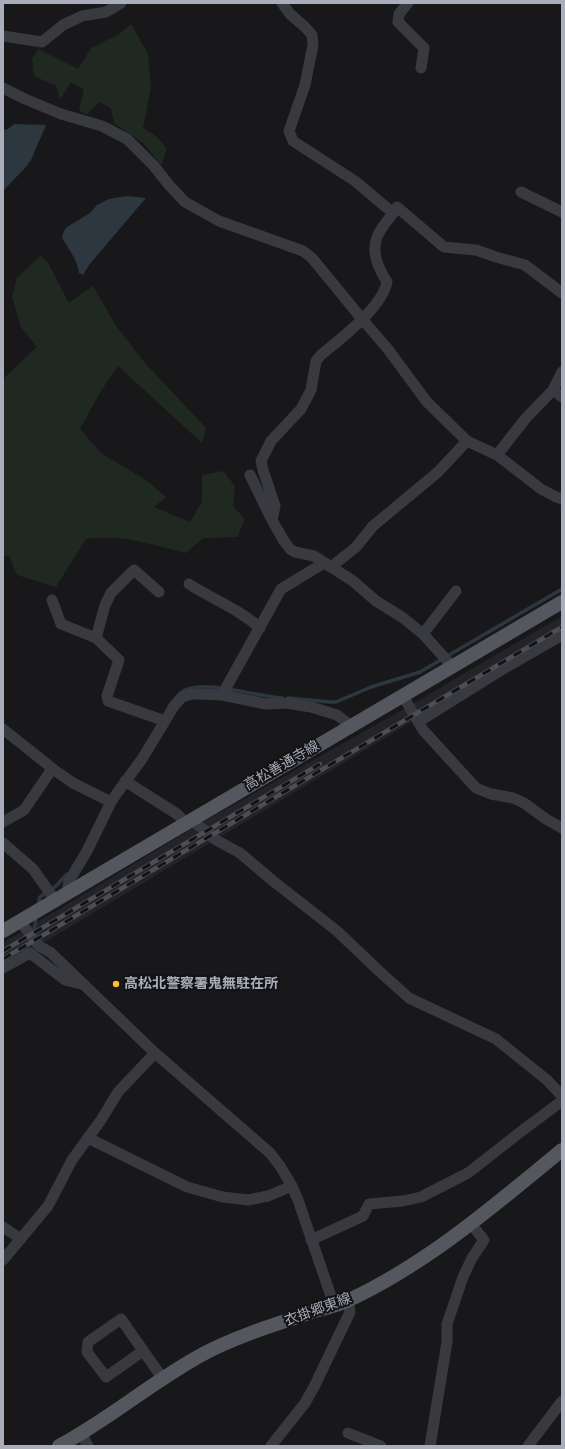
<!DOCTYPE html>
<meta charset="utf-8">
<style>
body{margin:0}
#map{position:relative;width:565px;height:1449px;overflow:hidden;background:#18181a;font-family:"Archivo Narrow",sans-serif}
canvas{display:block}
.frame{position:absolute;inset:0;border:4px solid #aaaebb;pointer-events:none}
</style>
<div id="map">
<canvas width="565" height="1449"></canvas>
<div class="frame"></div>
</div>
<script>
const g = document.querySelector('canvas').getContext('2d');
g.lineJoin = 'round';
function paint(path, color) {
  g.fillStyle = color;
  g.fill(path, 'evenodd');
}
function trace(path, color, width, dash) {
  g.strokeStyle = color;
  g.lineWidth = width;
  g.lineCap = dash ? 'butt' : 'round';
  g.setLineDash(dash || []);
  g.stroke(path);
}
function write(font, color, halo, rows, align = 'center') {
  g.font = font + ' "Archivo Narrow","Noto Sans JP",sans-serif';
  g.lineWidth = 4;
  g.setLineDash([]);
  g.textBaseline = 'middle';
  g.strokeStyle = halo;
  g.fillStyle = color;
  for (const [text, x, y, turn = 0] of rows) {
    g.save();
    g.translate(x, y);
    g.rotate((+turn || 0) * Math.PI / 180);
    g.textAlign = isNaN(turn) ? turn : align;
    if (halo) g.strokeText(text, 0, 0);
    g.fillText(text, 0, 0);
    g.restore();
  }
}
paint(new Path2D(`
 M562 616V632L3 967V943L198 825 409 706Z`), '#242428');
paint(new Path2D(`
 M131 24 148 54 151 87 143 128 157 137 167 149 161 165 143 143 114 123 111 108 100 102 86 115 79 110 84 89 71 82 60 100 56 86 34 76 32 59 38 49 78 69 91 48 119 34Z
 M41 255 48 263 69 303 93 286 116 326 145 363 206 428 202 443 118 366 101 391 80 429 102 454 146 480 166 497 154 507 190 522 202 502V475L223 471 235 486 233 506 245 519 240 529 238 537 203 538 186 553C154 545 120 533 86 539L56 587 17 575 9 556 3 555V382L6 376 37 347 21 327 12 297 17 278Z`), '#202921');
paint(new Path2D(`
 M14 124 46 125 31 160 24 169 3 191V130L8 129Z
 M126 196 146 198 89 265 83 275 79 273C76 255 69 252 62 237L64 231 67 227 90 213 97 205 109 199Z`), '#2d3740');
trace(new Path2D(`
 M181 693C196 677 259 697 282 698
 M288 698 330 702H336L371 687 420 672 562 589
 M38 906 40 897 56 886 67 874
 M34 934 36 916`), '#2d3740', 3.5);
trace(new Path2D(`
 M282 3 290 14 305 27 312 35 313 45 305 85 289 131 293 141 355 181 393 213 397 207 444 247 476 250 496 257 525 265 562 293
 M408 3 399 14 398 22 424 48 421 68
 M3 36 42 42 63 25 82 16 106 12 121 3
 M3 88 25 99 61 114 102 126 127 139 154 166 169 185 185 202 219 221 303 251 312 258 362 319 387 348 427 402 467 441 497 455 541 489 556 497 562 499
 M521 192 562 212
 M553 390 562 397
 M497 455 526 418 553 390 562 372
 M250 475 272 520 284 541 290 549 295 552 314 556 353 581 376 601 402 617 423 634 452 666
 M272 520 275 506 263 470 261 461 271 441 301 409 311 390 316 361 321 355C341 338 382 308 387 282 379 269 371 254 377 237 380 229 388 220 393 213
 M331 567 356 547 373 526 438 472 467 441
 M189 584C212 599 239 609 260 628
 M52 600 61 624 96 638 119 660 107 696 108 701 165 721
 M423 634 456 591
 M96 638 105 605 111 593 134 570 159 592
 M222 695 281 589 324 563
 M403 696 423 730 476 788 491 794 513 798 524 803 546 819 562 828
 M418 722 498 672 562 635
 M3 729 57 772 73 783 111 802
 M125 781 177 814 186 823
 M192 820 216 840 240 853 273 881 337 931 379 971 409 998 496 1039 547 1080 562 1096
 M3 822 24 810 52 769
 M3 843 33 869 55 900
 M67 893 69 881 87 851 111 802 117 793 142 759 174 706 182 697 191 694H201L222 695 266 704 287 703 311 707 337 715 351 726
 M20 921 39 946 50 952 155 1053 270 1153 280 1166 292 1186 298 1200 334 1305
 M3 968 30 953 65 980 85 985
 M88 1138 187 1187 223 1197 248 1200 268 1196 292 1186
 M3 1227 21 1239
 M311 1240 363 1216 369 1204 403 1201 421 1197 468 1173 523 1130 562 1101
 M3 1260 48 1206 72 1160 101 1120 118 1092 155 1053
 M143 1351 106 1377 87 1352 88 1342 121 1319 163 1379
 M348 1433 381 1446
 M81 1434 88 1446
 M271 1446 305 1403 314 1387 350 1312 348 1300
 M430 1446 447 1342V1324L463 1277 472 1258 484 1240 471 1224
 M528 1446 562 1401`), '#393a40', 11);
trace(new Path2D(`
 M3 931 562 602
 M59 1446C110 1419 154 1380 205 1353 239 1335 278 1324 315 1311 326 1308 339 1305 349 1300 428 1263 495 1205 562 1150`), '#55575f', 14);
const rail = new Path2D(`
 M3 951 320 764
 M3 959 562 627`);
trace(rail, '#4c4e55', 4.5);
trace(rail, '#131315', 3, [9]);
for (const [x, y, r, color] of [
 [116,984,4,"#fdbc2e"]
]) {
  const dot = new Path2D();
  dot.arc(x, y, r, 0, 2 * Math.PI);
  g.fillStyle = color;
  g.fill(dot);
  trace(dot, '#131315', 1.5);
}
write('14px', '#aaaebb', '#131315', [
 ["高松善通寺線",282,766,-30],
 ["衣掛郷東線",318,1310,-20]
]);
write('bold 14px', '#aaaebb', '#131315', [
 ["高松北警察署鬼無駐在所",124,984]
], 'left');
</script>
